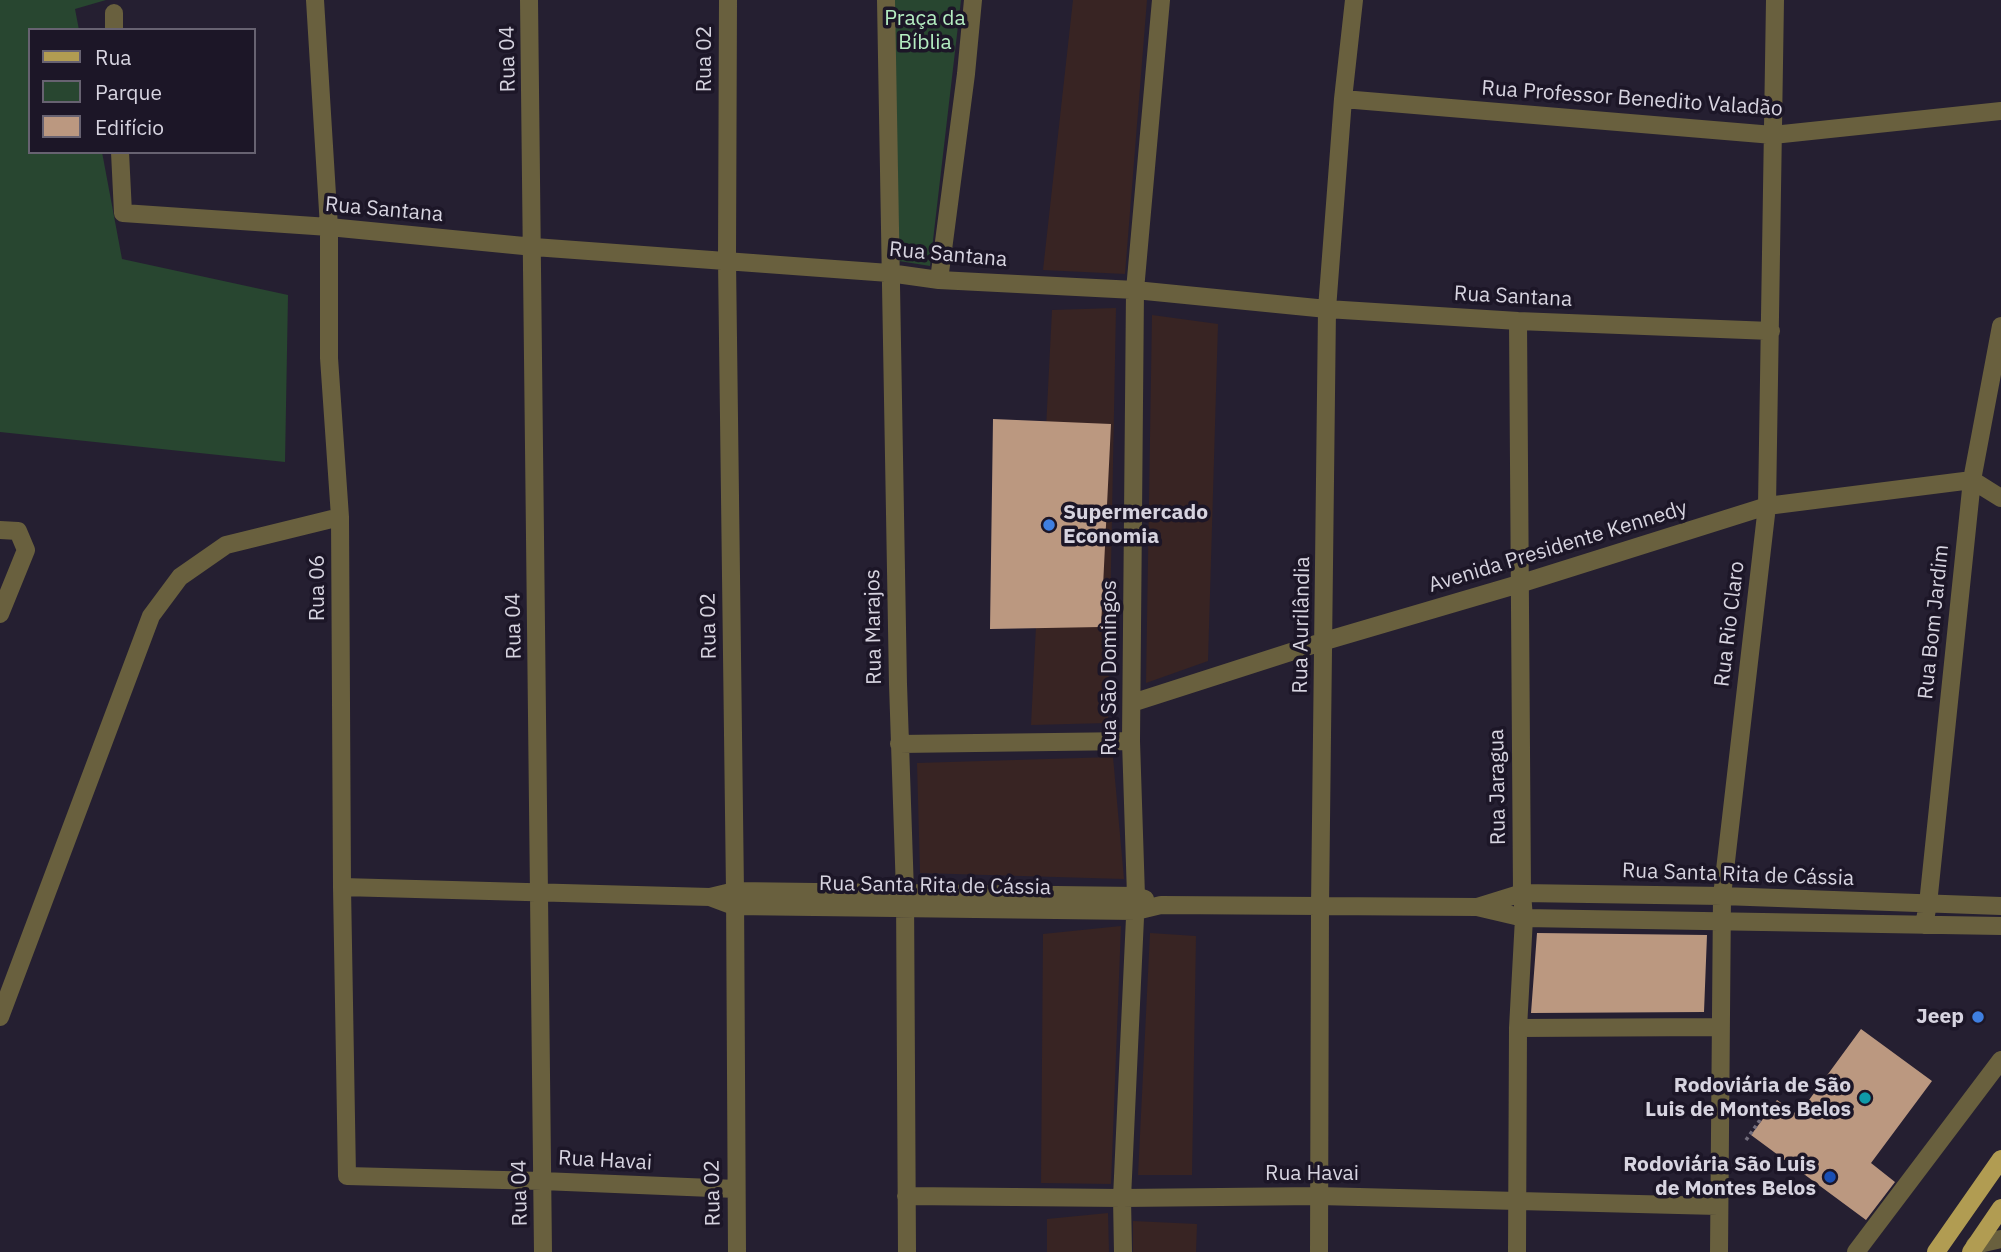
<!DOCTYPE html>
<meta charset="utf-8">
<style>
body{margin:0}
#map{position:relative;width:2001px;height:1252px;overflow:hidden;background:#251f31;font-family:"IBM Plex Sans",sans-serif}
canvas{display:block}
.legend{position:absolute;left:28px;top:28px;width:228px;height:126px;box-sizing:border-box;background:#1c1627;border:2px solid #676271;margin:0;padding:9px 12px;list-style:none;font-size:21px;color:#d7d4e0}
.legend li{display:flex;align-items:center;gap:14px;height:35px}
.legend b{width:35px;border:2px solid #676271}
</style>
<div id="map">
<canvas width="2001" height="1252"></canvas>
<ul class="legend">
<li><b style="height:9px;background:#b19c52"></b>Rua</li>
<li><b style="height:19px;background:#284630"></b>Parque</li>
<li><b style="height:19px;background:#bb9880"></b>Edifício</li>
</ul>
</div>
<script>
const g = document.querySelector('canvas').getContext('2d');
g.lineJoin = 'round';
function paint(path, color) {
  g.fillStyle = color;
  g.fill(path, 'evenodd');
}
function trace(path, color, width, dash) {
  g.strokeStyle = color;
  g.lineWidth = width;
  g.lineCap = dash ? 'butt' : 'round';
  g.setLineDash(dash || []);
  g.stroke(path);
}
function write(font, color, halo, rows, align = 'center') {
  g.font = font + ' "IBM Plex Sans",sans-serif';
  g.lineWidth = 7;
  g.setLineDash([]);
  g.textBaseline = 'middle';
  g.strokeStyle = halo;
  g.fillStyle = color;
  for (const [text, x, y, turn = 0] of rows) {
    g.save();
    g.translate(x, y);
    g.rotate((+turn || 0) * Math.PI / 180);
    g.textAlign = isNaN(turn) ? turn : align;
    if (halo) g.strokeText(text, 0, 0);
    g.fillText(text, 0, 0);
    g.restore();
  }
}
paint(new Path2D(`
 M1073 0H1147L1125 274 1043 270Z
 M1116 308 1108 723 1031 725 1052 310Z
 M1152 315 1218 324 1208 661 1146 683Z
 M1113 757 1124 879 920 873 917 763Z
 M1121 926 1111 1184 1041 1183 1043 934Z
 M1150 933 1196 936 1192 1175H1138Z
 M1108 1213 1109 1252H1047V1219Z
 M1133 1221 1197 1224 1196 1252H1133Z`), '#382423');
paint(new Path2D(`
 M0 0H106L75 9 79 30H30V152H102L122 259 288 295 285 462 0 432Z
 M894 0H961L930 266 899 261Z`), '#284630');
paint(new Path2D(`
 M993 419 1111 424 1101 627 990 629Z
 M1537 933 1707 935 1704 1012 1531 1013Z
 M1861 1029 1932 1081 1871 1163 1895 1182 1866 1220 1751 1135 1777 1100 1798 1115Z`), '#bb9880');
trace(new Path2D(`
 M1746 1140 1760 1120`), '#726d7c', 3.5, [3.5, 3.5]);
trace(new Path2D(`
 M315 0 329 227V358L340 517 342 887 347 1176 542 1181 736 1189
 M529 0 543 1252
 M728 0 727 260 735 891 737 1252
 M886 0 898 684 905 892 907 1252
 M114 13V30
 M1343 99 1773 135 2001 111
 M120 152 123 213 329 227 534 247 889 273 939 280 1135 290 1327 309 1518 321 1771 331
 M939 280 966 74 973 0
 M0 530 18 531 26 550 0 614
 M1132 703 1325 641 1519 584 1767 506 1972 480 2001 498
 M899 744 1131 741
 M342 887 710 897 735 891 1136 896 1145 899
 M710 897 734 906 1136 911 1161 905 1477 907 1524 918 2001 926
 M1477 907 1522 893 1722 896 2001 906
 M1924 925 1928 904 1972 480 2001 326
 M0 1017 151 616 180 577 226 545 340 517
 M1518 1028 1720 1027
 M906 1196 1122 1198 1319 1196 1718 1206
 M1975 1245 2001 1239
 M1123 1252 1122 1198 1136 896 1131 741 1135 290 1161 0
 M1319 1252 1320 906 1327 309 1343 99 1354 0
 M1517 1252 1518 1028 1524 918 1522 893 1518 321
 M1719 1252 1722 896 1767 506 1775 0
 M1856 1252 2001 1060`), '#69603e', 18);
trace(new Path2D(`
 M1936 1252 2001 1159
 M1971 1252 2001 1208`), '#b19c52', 18);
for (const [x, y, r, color] of [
 [1049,525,7,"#3f7fe0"],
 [1978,1017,7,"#3f7fe0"],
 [1865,1098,7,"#0f9aa8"],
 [1830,1177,7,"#1a4fb4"]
]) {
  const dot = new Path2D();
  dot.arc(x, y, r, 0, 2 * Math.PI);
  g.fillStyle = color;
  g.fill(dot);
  trace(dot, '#1c1627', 2.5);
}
write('21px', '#b4edc1', '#1c1627', [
 ["Praça da",925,19],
 ["Bíblia",925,43]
]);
write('21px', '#d7d4e0', '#1c1627', [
 ["Rua 04",508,59,-91],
 ["Rua 02",705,59,-90],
 ["Rua Professor Benedito Valadão",1632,99,4],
 ["Rua Santana",384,210,5],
 ["Rua Santana",948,255,5],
 ["Rua Santana",1513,297,3],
 ["Avenida Presidente Kennedy",1558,547,-17],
 ["Rua 06",318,588,-90],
 ["Rua Bom Jardim",1934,622,-84],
 ["Rua Rio Claro",1730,624,-83],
 ["Rua Aurilândia",1302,625,-89],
 ["Rua 04",514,626,-91],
 ["Rua 02",709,626,-91],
 ["Rua Marajos",874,627,-91],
 ["Rua São Domingos",1110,668,-90],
 ["Rua Jaragua",1498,787,-91],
 ["Rua Santa Rita de Cássia",1738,875,2],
 ["Rua Santa Rita de Cássia",935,886,1],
 ["Rua Havai",605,1161,3],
 ["Rua Havai",1312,1174],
 ["Rua 04",520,1193,-91],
 ["Rua 02",713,1193,-91]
]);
write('bold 21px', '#d7d4e0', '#1c1627', [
 ["Supermercado",1063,513,"left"],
 ["Economia",1063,537,"left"],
 ["Jeep",1964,1017],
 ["Rodoviária de São",1851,1086],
 ["Luis de Montes Belos",1851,1110],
 ["Rodoviária São Luis",1816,1165],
 ["de Montes Belos",1816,1189]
], 'right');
</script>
